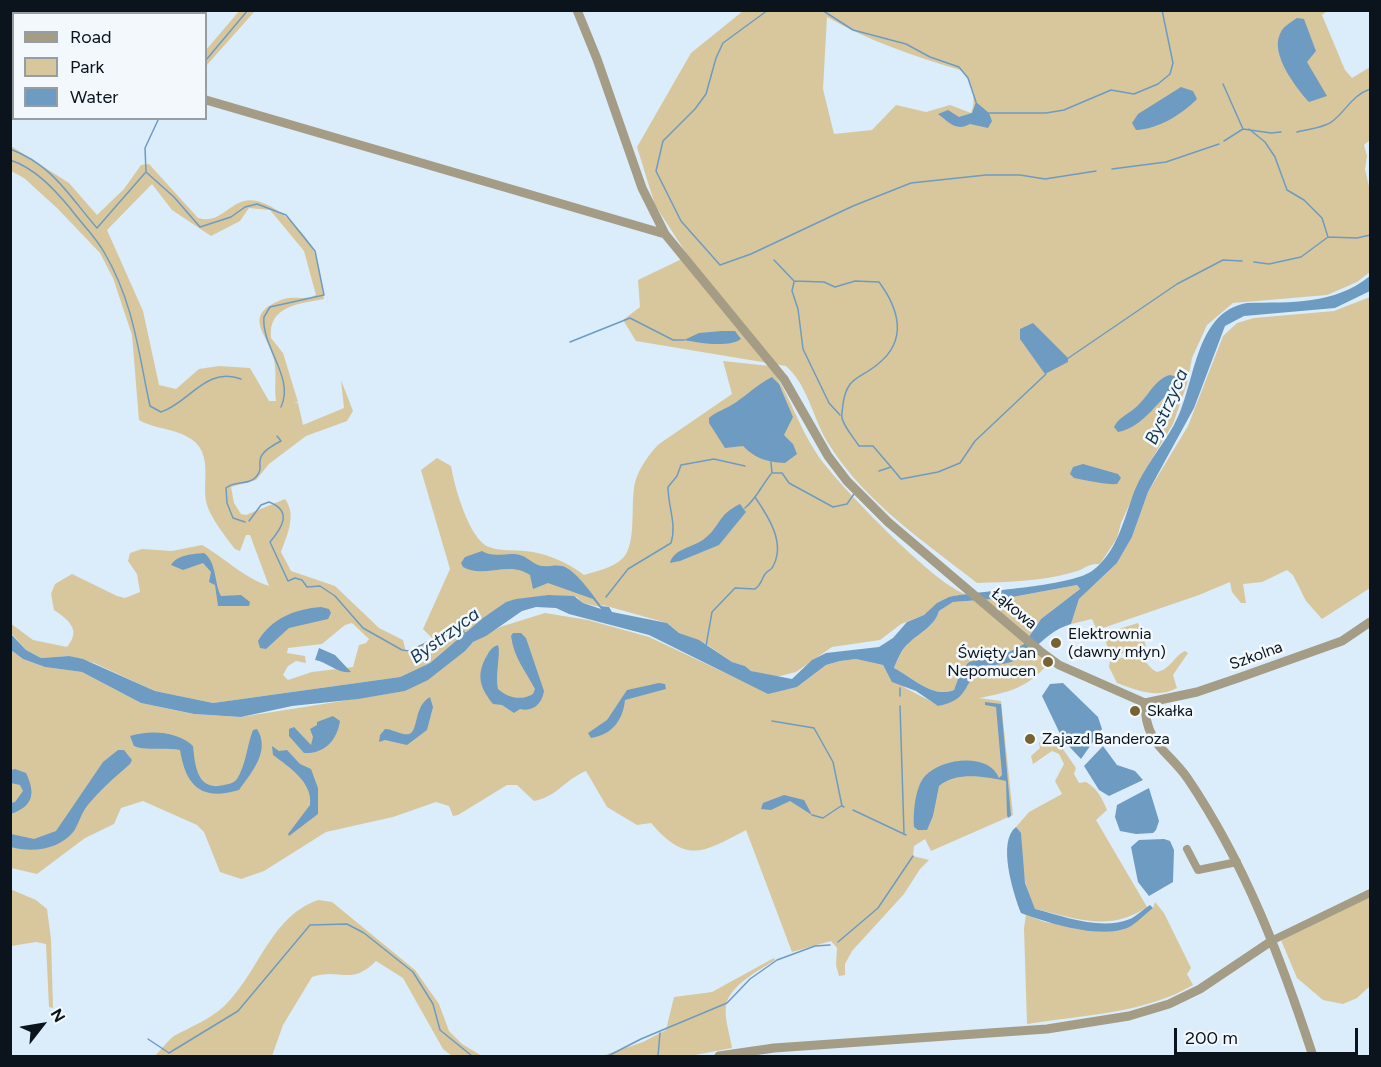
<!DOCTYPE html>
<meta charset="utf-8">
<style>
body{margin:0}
#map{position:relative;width:1381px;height:1067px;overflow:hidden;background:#dbecfb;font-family:Figtree,sans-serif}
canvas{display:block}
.frame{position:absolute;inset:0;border:12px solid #0b141d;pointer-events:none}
.legend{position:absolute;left:12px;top:12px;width:195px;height:108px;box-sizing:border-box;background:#f2f8fc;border:2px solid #969da3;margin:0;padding:8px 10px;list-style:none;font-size:18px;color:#0b141d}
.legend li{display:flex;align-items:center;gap:12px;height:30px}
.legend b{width:30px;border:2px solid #969da3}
.north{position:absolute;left:12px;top:995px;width:60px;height:60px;-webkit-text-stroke:4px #f2f8fc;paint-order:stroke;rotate:59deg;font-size:16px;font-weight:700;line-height:24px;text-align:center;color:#0b141d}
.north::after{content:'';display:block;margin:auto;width:21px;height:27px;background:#0b141d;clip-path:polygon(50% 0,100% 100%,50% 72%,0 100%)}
.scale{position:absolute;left:1174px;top:1028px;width:184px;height:27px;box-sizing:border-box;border:3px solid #0b141d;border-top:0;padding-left:8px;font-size:18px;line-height:21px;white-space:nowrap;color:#0b141d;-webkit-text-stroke:4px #f2f8fc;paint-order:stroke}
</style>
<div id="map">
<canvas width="1381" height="1067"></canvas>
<div class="frame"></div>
<ul class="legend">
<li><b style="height:8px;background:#a59c85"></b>Road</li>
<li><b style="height:16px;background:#d8c79d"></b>Park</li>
<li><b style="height:16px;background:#6e9bc2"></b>Water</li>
</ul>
<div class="north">N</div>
<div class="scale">200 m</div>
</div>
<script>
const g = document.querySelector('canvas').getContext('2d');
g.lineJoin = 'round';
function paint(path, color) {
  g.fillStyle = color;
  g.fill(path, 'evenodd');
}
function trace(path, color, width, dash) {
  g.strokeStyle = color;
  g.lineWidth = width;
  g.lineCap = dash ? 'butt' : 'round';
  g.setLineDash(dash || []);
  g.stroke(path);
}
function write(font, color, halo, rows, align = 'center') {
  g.font = font + ' Figtree,sans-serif';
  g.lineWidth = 5;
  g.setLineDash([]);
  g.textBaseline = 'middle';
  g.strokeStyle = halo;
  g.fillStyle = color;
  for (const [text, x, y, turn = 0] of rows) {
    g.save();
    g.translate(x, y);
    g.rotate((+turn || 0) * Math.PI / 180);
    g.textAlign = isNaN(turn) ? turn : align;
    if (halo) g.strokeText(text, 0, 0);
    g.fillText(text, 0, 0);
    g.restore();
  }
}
paint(new Path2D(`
 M240 10 255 11 206 66V50Z
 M743 11H1327L1322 15 1345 70 1352 78 1370 67V140L1364 145 1367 156 1365 169 1370 191V272L1357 282 1327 295 1233 303 1207 325 1192 358 1187 384 1173 424 1144 472 1121 523 1117 538 1100 564C1088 563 1085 569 1074 572 1044 581 1008 582 977 583 925 542 866 503 830 446 813 421 809 386 786 366L636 341 623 320 640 307 638 280 688 256 655 205 637 147 691 53ZM827 17C869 41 914 56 960 70 972 79 977 100 971 113L950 105 926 112 896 105 872 130 834 134 823 89Z
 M11 146 69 183 97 215 124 189 141 165 149 164 198 218C219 224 226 206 244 201 268 195 303 229 313 249 319 264 321 283 324 299 298 304 268 306 271 338L283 353 298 402H294L298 403 303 425 344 408 341 380 353 411 347 421 306 436 269 464 256 480 231 487 234 503 241 514 246 515 285 499C297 515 287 535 281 552L291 571 335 586 379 628 403 640 406 652 434 640 423 629 450 569 421 470 437 458 451 466C454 485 469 540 489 547 499 551 514 550 525 551 546 553 567 562 584 575 597 571 613 568 623 558 638 542 629 500 636 479 640 467 650 453 659 444L732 394 723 361 770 366C790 395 798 426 817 454 834 481 938 588 966 594L949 597 924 615 901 624 880 640 832 647 796 672 776 677 751 671 745 666 732 662 706 644 679 633 667 623 603 605 600 607 583 603 577 597 548 595 506 602 430 663 400 677 213 703 155 691 94 663 69 656 41 658 26 650 11 633 10 623 33 640 67 647C81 630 70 621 54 610L51 594 55 584 72 574 117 596 125 598 140 592 137 574 128 561 130 553 142 549 172 551 202 545C225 558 244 578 269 586L250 535H246L240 551 235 549C227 539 211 518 207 505 201 486 213 459 195 442 179 428 156 430 139 420L132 335 113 278 100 253 57 208 24 178 11 171ZM152 184 172 210 211 236 240 221 249 208 270 210 304 251 316 295C305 301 293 295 281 300 241 316 268 333 274 360 277 373 274 387 276 401H269L250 368 219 366 199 369 176 389 159 385 143 311 107 230ZM352 623 369 639 366 643 359 645 353 667 312 672 288 680 283 675 288 666 296 661 306 663 305 656 287 653 288 648 322 644 345 625Z
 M1370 297V588L1322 619 1306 601 1293 575 1287 570 1262 582 1243 584 1246 603H1241L1232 592 1230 582 1199 595 1097 630 1092 619 1071 624 1079 599 1117 563 1132 537 1148 492 1188 426 1223 336 1237 323 1254 318 1334 311Z
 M1077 585 1080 589 1041 619 1024 644 1007 653 981 657 960 674 954 690C933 699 912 677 894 668 897 660 902 649 909 643 919 633 935 626 939 611L953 602 1007 598Z
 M545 613 588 620 649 637 768 693 797 687 826 665 840 661 856 659 883 665C893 687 919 693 939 706L963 690 983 665 1006 663 1035 650 1048 664C1027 688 1010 692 979 698L1001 701 1013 815 931 851 925 839 914 846 913 856 929 860 920 869 904 894 852 951 845 964V975L839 976 836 965 837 948 831 941 792 952 746 830C704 852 687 865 651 823L637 825 607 807 586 771C564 780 558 796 534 801L517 785H507L458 815 453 816 449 806 436 802 393 817 326 832 264 871 241 879 220 872 204 832 197 825 143 801 121 808 114 824 85 838 37 874 11 868V650L23 659 45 667 82 672 141 703 193 714 241 717 405 691 434 675 473 642 500 627Z
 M1138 623 1146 646 1111 657 1103 634Z
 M1185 651 1188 653 1173 675 1177 688C1157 699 1136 690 1117 683L1109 667 1110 661 1137 654C1146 659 1148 668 1157 672 1171 669 1174 656 1185 651Z
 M1054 736 1076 768 1074 774 1079 783 1086 782C1097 788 1102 798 1107 810L1096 820 1147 907C1109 933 1076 918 1035 909 1029 896 1024 882 1023 868 1021 854 1024 839 1016 827L1029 812 1062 794 1055 781 1064 764 1059 754 1052 751 1033 764 1031 756 1040 748 1039 743 1043 738Z
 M10 889 36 900 47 909 51 939 53 1008 49 1007 46 944 36 942 11 946Z
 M1370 896V986L1357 998 1343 1004 1323 1000 1297 978 1281 940Z
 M318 900 332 902 415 970 439 1004 449 1031 462 1044 482 1056H452L443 1049 403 978 376 961C350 987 341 967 312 977L283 1025 272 1056H155C161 1050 167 1041 174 1036 190 1027 207 1021 222 1008 258 976 269 917 318 900Z
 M1155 902 1164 913 1191 968 1187 974 1193 985C1144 1014 1082 1015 1027 1024L1024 928 1026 915 1045 922 1109 932 1153 908Z
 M774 958 775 960C760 970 730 985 726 1005 724 1018 730 1035 732 1048L690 1056H602L643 1042 666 1030 674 997 712 992Z`), '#d8c79d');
paint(new Path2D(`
 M1297 18 1304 19 1316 51 1307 62 1327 96 1309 102C1296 88 1270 54 1280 34 1283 26 1290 23 1297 18Z
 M1181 87 1193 91 1197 99C1181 115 1158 129 1136 130L1132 123 1138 114Z
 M976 102 989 113 992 121 988 128 970 124C956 132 949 122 938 114L948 110 959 117 972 113Z
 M1370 276V291L1335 308 1244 316 1225 326 1194 408 1148 492 1132 537 1117 563 1079 599 1071 624C1034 635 1034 668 983 665 962 684 970 700 938 706L916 691 892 682 883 665 856 659 840 661 826 665 797 687 768 694 649 635 569 614 556 608 536 607 522 611 486 636 473 642 465 651 428 680 405 691 358 699 292 706 241 717 194 714 141 703 82 672 45 667 23 659 11 650 10 633 26 650 41 658 69 656 83 659 155 691 213 703 400 677 430 663 483 618 506 602 516 599 548 595 574 596 583 603 601 609 593 599 548 583 533 589 530 575C509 560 483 579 463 567L461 563 465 557 482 551C491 557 502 554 514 554 526 555 529 561 538 565 545 568 555 564 562 566 575 569 593 595 601 606L609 607 612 612 667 623 679 633 699 640 732 662 745 666 751 671 792 679 812 660 826 653 879 647 893 638 907 622 924 615 937 603 949 597C982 590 1069 587 1092 571 1117 553 1124 519 1134 492 1144 467 1161 448 1174 425 1196 387 1193 312 1247 303 1291 302 1334 305 1370 276ZM1077 585 1080 589 1041 619 1024 644 1007 653 969 662 961 671 954 690C933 699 912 677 894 668 897 660 902 648 909 643 919 633 935 626 939 611L953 602 1007 598Z
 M1033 323 1068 358V362L1045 374 1020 339V329Z
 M722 331H735L741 339C729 348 699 343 684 340L699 333Z
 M1170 375 1177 377 1179 383C1160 398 1143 428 1118 432L1114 427C1119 417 1127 415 1135 408 1147 399 1155 378 1170 375Z
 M772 377 779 384 793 417 784 435 793 444 797 454 785 463C767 462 756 459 743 446L725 448 709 423V418C717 411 726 409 735 403 748 394 758 384 772 377Z
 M1083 464 1118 474 1121 478 1117 484C1108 485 1084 480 1074 478L1070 474 1073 467Z
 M740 504 746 512 719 545 680 561 670 563C673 549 694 547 704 539 721 526 717 515 740 504Z
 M204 553C217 562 214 583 221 596L241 595 250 602 249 606H218L215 585 209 582 211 572 203 563 183 570 171 565C177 555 192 554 204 553Z
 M321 607 329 609 331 613 328 619 289 628 266 649 260 648 258 641C272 618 295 609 321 607Z
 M513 633H521L526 638 544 691C542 704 533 712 520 709L514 713 502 705 493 704C481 689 476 677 485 659 489 652 491 647 498 645 501 653 495 674 498 689 508 698 521 701 533 694L535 689C525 670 514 658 511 636Z
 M319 648 335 655 351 672C337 674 328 662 315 660Z
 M659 683 665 684 666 689 625 700C623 720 612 735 591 738L588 733 607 720 627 690Z
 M1063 683 1098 717 1102 729 1081 759 1063 740 1042 696 1050 684Z
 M430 697 433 707 427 730 407 745 385 740 379 742 380 735 385 729C392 729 404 736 409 734 419 731 413 707 430 697Z
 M985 702 1001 704 1011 816 1008 818 1007 815 1006 781C985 777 958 771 939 786L933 816 927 830H918L914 827C913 813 915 787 925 776 941 758 989 752 999 778L1002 775 996 707 985 705Z
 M333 716 340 721C337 740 325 754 304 753L289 736V729L294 727 311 745 313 737 310 729 317 725V722Z
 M257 729C271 751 251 773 239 790 202 801 186 787 180 750 166 747 144 751 134 746L130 736C150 730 177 731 193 746 195 765 197 792 224 785 229 784 234 783 237 779 246 765 247 745 253 730Z
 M272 746 279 751 287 750 300 764 311 769 318 788V814L289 836 288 834 310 805C313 782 289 767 273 755Z
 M1103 746 1117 765 1135 771 1143 780 1109 796 1099 790 1084 766Z
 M118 750H124L132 760 130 764C115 777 99 791 87 806 81 814 79 823 74 831 59 850 32 853 11 847V834L34 839 56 831 103 762Z
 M15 769 26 773C36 794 33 806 11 814V803L15 802 23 791 20 785 11 783V770Z
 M1149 788 1159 821 1156 830 1153 833 1136 834 1120 831 1115 817 1117 805Z
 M784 795 804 800 812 815 790 801 771 810 761 809 763 803Z
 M1016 827 1021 833 1025 883 1035 909C1063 916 1101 931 1130 919 1137 916 1143 909 1150 905L1153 908C1146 913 1139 921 1131 926 1104 941 1048 923 1021 913 1013 893 997 841 1016 827Z
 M1164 839 1170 841 1174 850 1173 882 1149 896 1138 882 1131 847 1139 840Z`), '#6e9bc2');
trace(new Path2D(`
 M768 10 723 43 716 58 706 94 695 109 663 141 656 171 681 221 720 265 751 254 853 206 911 183 986 175H1020L1045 179 1096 171
 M822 10 853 30 906 44 930 57 959 67 968 78 976 102
 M206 60 248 10
 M1223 84 1243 129 1271 133 1281 132
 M989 113H1046L1064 110 1111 90 1134 94 1158 84 1170 74 1173 63 1162 10
 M159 118 145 148 146 172 174 197 200 227 231 217 245 207 257 204 286 215 315 251 324 295 270 307 264 317C261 347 295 377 281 407
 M1249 129 1265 142 1275 157 1287 190 1304 200 1322 218 1328 237
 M1297 132C1307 129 1326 128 1334 120 1347 109 1353 95 1370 89
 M1224 141 1243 129
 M10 149C53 165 69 196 97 228L145 173
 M10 160C35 168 54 189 70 208 81 223 95 236 104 252 134 303 138 351 150 406L161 412C189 403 206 366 241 379
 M1112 169 1166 162 1219 144
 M774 260 794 281 824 282 835 287 855 281 879 282C899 309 908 340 878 364 859 380 847 376 843 404 843 408 841 414 842 418 844 427 854 438 859 446H873L891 467
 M1254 262 1269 264 1301 257 1328 237 1357 238 1370 235
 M794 282 792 291 798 309 803 349 829 403 840 415
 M570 342 630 318 673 340H684
 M1067 359 1177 284 1223 260 1242 261
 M771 462 772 473H782L789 483 833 507 847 504 854 494
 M879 471 891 467 901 479 938 472 960 463 975 441 1046 374
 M745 508C756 499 762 485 771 474
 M249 521 261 505 269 502C293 511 282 528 270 542L288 581 295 578 302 580 307 587 320 586 335 596 363 628 402 650 409 651 458 628 467 634
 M245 522 233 518 227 503 226 488C234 480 248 486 256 477 268 464 246 459 281 441L277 436
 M606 597 628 569 671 543C677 524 668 507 668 487L677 476 681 465 714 459 745 466
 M706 646 712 612 735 588 755 589C762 584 761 580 765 574 767 571 771 570 772 568 787 544 768 516 755 497
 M900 696V688
 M900 706 904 833
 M772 721 814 728 833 762 842 806 844 807
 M853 810 906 835
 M812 815 823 818 841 806
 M838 942 878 908 913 856
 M148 1039 169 1053 238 1011 310 925 347 924 364 933 413 972 433 1004 440 1030 472 1056
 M608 1056 641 1039 727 1003 750 979 777 960 815 946 830 945
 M658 1056 660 1033`), '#6e9bc2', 1.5);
trace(new Path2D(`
 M1187 849 1198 870 1237 862
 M1273 940 1370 893`), '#a59c85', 8);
trace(new Path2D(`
 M577 10 597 59 642 188 665 234 784 379 828 456 847 481 888 522 1040 651 1059 665 1145 703 1197 692 1241 677 1342 641 1370 622
 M10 42 14 43
 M206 100 665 234
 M1145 703C1145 745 1168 750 1188 779 1246 865 1281 959 1313 1056
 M719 1056 774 1048 1047 1029 1129 1016 1169 1004 1200 989 1273 940`), '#a59c85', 9);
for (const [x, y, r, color] of [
 [1056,643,6,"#766331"],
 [1048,662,6,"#766331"],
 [1135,711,6,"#766331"],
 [1030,739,6,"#766331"]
]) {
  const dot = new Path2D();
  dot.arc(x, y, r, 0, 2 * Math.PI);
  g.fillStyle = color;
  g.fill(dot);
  trace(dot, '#f2f8fc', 2);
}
write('16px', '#0b141d', '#f2f8fc', [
 ["Łąkowa",1014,609,40],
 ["Szkolna",1256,656,-20]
]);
write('16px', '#0b141d', '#f2f8fc', [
 ["Elektrownia",1068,634],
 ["(dawny młyn)",1068,652],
 ["Święty Jan",1036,653,"right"],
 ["Nepomucen",1036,671,"right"],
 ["Skałka",1147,711],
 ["Zajazd Banderoza",1042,739]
], 'left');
write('italic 18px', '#133651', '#f2f8fc', [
 ["Bystrzyca",1167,407,-66],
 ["Bystrzyca",445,636,-36]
]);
</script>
